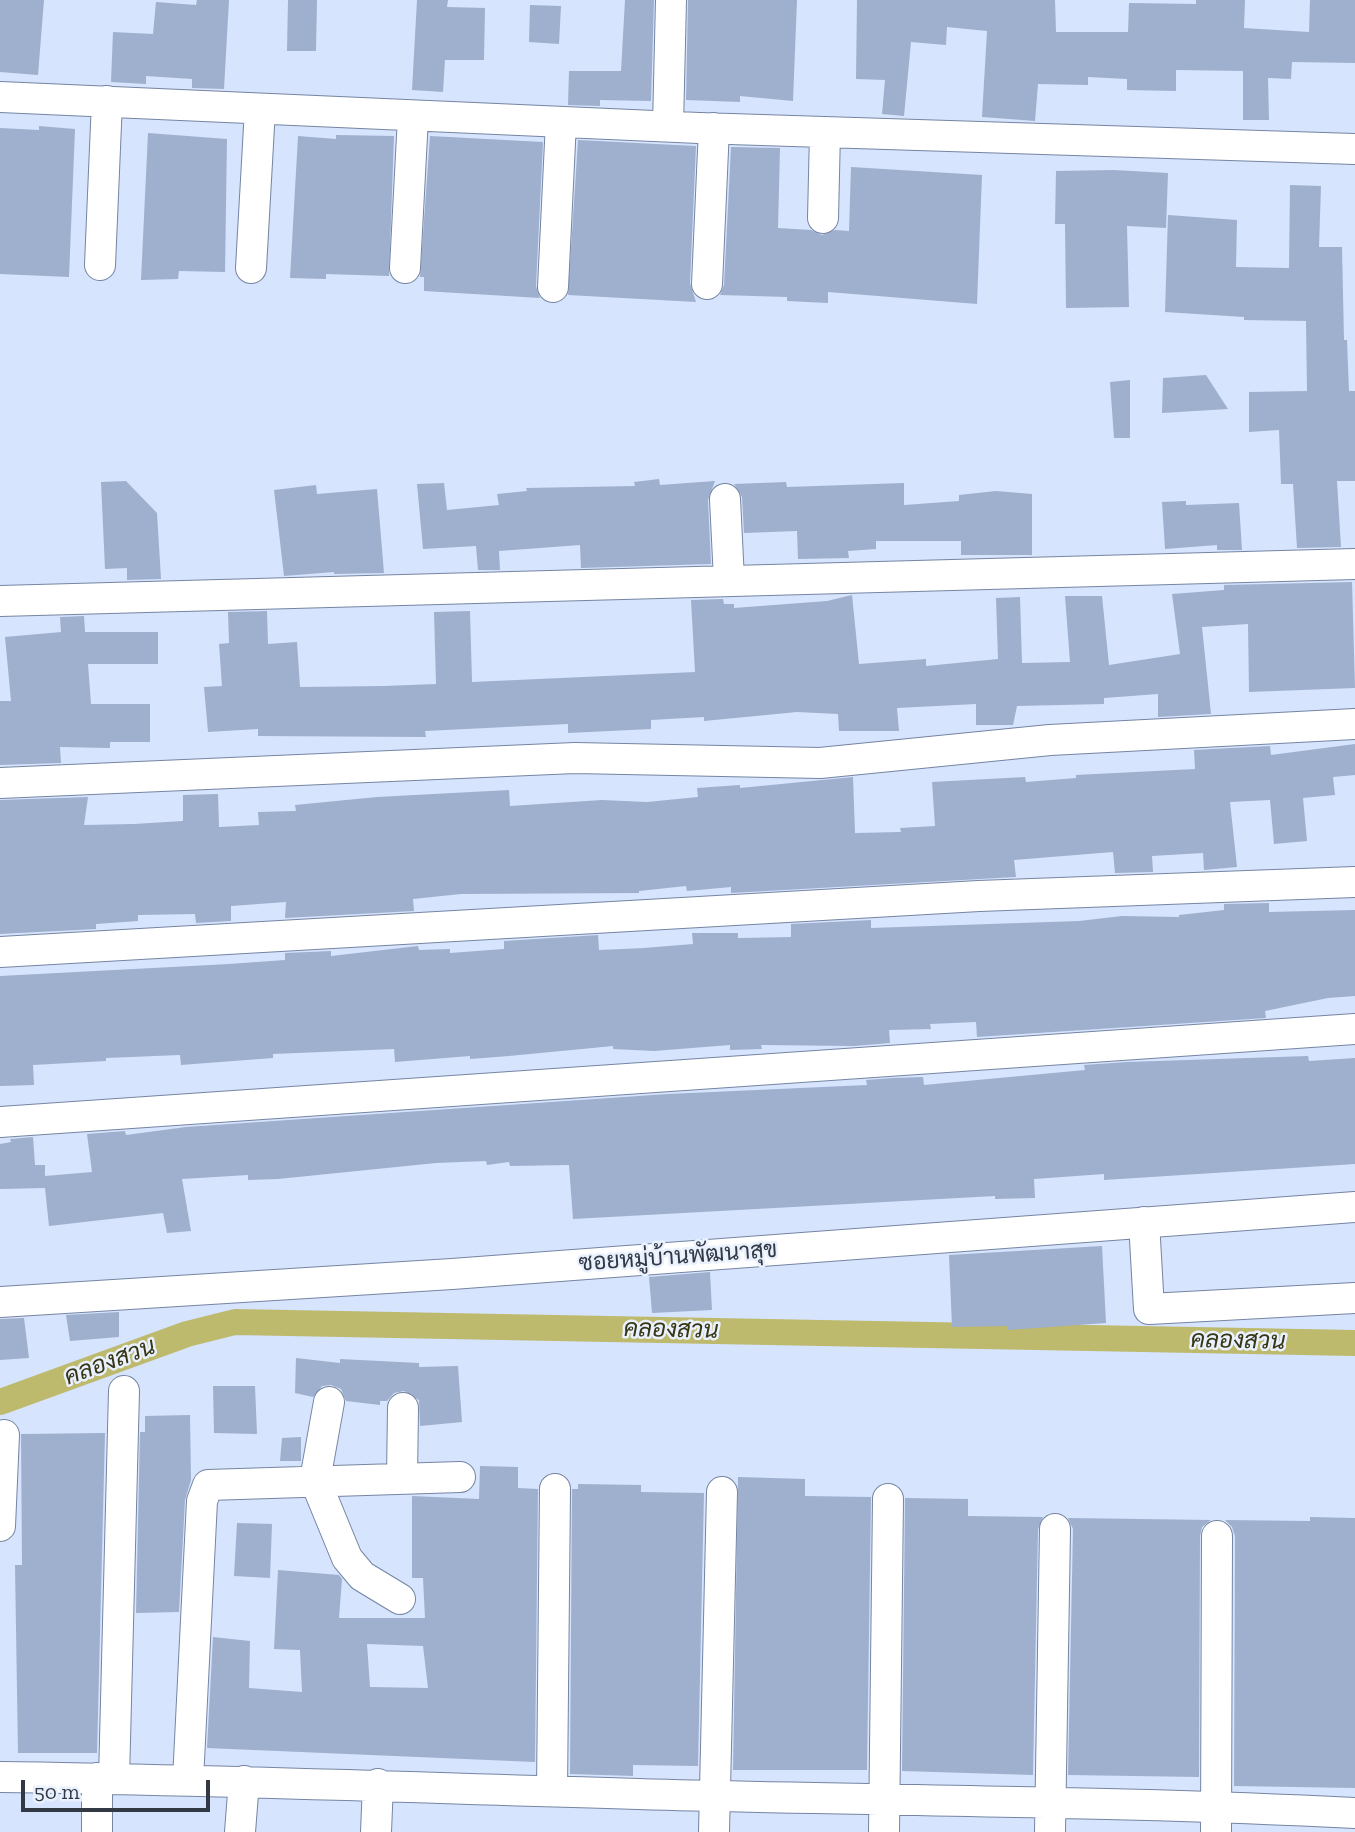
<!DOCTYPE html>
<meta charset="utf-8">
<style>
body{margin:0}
#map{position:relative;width:1355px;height:1832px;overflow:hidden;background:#d6e4fd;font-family:"Zilla Slab",serif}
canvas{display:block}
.scale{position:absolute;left:21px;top:1780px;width:189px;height:32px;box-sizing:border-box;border:4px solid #323945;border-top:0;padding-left:9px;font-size:21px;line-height:24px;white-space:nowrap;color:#323945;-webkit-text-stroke:5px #eaf1fe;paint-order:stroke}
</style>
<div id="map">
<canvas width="1355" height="1832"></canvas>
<div class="scale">50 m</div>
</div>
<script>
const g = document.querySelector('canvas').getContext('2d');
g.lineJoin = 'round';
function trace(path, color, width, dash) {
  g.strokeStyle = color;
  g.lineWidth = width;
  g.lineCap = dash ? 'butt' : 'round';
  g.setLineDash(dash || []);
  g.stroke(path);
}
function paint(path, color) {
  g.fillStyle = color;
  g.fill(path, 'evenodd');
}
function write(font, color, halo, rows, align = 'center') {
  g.font = font + ' "Zilla Slab",Sarabun,serif';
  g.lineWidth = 5;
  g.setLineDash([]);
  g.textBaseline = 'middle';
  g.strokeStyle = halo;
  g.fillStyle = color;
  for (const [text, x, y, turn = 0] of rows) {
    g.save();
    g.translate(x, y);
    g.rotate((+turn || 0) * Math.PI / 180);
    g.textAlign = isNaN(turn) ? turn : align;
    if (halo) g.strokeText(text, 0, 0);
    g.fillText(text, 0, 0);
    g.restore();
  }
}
trace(new Path2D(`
 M0 1402 187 1334 235 1322 1355 1343`), '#bdb96d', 26);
paint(new Path2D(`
 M0 0H44L38 75 0 72Z
 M197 0H229L224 89 192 88V79L146 76V84L111 82 113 32 153 34 156 2 196 5Z
 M288 0H317L316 51H287Z
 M417 0H448L447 7 485 8 484 60H445L443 92 412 90Z
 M625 0H654L651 101 600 100V106L568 105 569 71H621Z
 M688 0H797L793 101 740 96V102L686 100Z
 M857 0H1055L1056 32H1128L1129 3 1196 4V0H1245L1244 28 1309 32 1310 0H1355V63L1292 62 1291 79 1268 78 1269 120H1243V71L1176 70V91L1127 90V79L1088 77V85L1038 84 1035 121 982 117 987 31 947 27 946 45 911 42 904 116 882 114 885 80 856 79Z
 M530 5 561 6 559 44 529 42Z
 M39 126 75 129 69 277 0 274V128L39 130Z
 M148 133 227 139 225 272 179 271 178 279 141 280Z
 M336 135 394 136 389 276 326 274V279L290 278 298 136 336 139Z
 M430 136 543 142 536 286 540 298 424 291V277H420Z
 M578 140 696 146 690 283 696 302 568 295Z
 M731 147 780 148 778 228 811 230 822 235 835 230 849 231 851 167 982 175 977 304 828 292V303L787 301V297L720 295 724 285Z
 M1114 170 1168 173 1166 228 1127 226 1129 307 1066 308 1065 224H1055L1056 171Z
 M1290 185 1321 186 1319 247H1342L1344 340H1347L1349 391H1355V481H1337L1341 547 1297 548 1293 484H1281L1279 430 1249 432V392L1307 391 1306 321 1244 320V317L1165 312 1168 215 1237 220 1236 267 1289 268Z
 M1206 375 1228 409 1162 413 1163 378Z
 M1130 380V438H1114L1110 382Z
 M659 479 660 485 715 481 708 500 711 564 581 568 580 545 499 551 500 570H478L476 546 423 549 417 484 444 483 447 510 499 505 497 494 527 491 526 488 635 486 634 482Z
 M126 481 157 513 161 579 127 580V568L105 569 101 482Z
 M786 482 787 487 904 483V505L959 501V495L996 491 1032 494V555H961V541H876V549L848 551 849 558 798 559 797 531 744 533 742 497 734 484Z
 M316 485 317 494 377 489 384 573 334 574V572L284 576 274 490Z
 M1186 501V505L1239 503 1242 550H1217V545L1165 549 1162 502Z
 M1352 582 1355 688 1249 692 1248 624 1202 627 1211 714 1158 717V694L1104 698V704L1017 706 1013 725H976V704L897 708 899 731H839L838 714 797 712 704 721V717L651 720V729L568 733V724L425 731 426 737 258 736V729L208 732 204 687 222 686 219 644 229 643 228 612 267 611 268 644 297 642 300 687 384 686 436 684 434 612 470 611 472 682 695 672 691 600 723 599 724 604H734V608L827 601 852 595 859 664 926 659V666L998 659 996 598 1020 597 1022 663 1070 662 1065 596H1102L1109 665 1180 654 1172 594 1224 590V585Z
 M84 616 85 632H158V664H88L91 704H150V742H110V748L60 747 61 763 0 765V701H11L5 637 61 632 60 617Z
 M1355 744V775L1333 777 1335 795 1303 798 1307 841 1274 844 1270 800 1230 802 1237 867 1204 870 1203 853 1152 856 1153 872 1115 873 1113 852 1014 860 1016 877 731 893V887L687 891 686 886 639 891V893L461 894 413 899 414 911 285 918 286 902 231 906V921L196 923 195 914 138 915V921L96 924V929L0 934V800L88 797 84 825 134 824 183 821V795L218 794 219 827 259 825 258 812 296 811 295 805 377 797 509 790 510 806 602 800 647 802 698 797 697 788 740 785V788L853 777 855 833 901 832 900 828 935 826 932 782 1025 777 1026 782 1076 778V775L1195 769 1194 750 1270 746 1271 755Z
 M1269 903V912L1355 910V996L1328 998 1265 1011 1266 1018 977 1037 976 1022 930 1024 931 1029 889 1030 890 1043 854 1046 761 1045 762 1049 730 1050V1045L654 1051 613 1049V1046L509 1056 470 1059V1056L395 1062 394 1049 273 1054V1058L181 1065 180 1055 106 1058V1061L33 1065 34 1085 0 1086V976L229 964 285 960V953L331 951V956L418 946 419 950 450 949V953L504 949V941L598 935 599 950 644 948 693 944 692 933H738V938L791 937V924L871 920V928L1079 921 1122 916 1179 917V915L1224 910V904Z
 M1308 1056 1309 1061 1355 1058V1164L1104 1180V1174L1034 1179 1035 1198 995 1199V1196L573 1219 569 1165 510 1166 509 1162 487 1165 486 1161 436 1163 278 1179 248 1180V1175L182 1179 191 1231 167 1233 163 1213 49 1226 45 1188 0 1189V1144L11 1142 10 1139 33 1137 35 1165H45V1176L92 1172 87 1134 125 1131 126 1135 186 1127 668 1094 867 1085 866 1080 893 1078 923 1077 924 1085 1085 1070 1084 1065 1127 1062Z
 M1102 1246 1106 1323 1008 1330V1326L952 1327 949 1255Z
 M710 1272 712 1310 652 1313 649 1277Z
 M119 1312V1337L70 1341 66 1315Z
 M24 1318 29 1358 0 1360V1319Z
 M296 1358 340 1363V1359L419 1363V1367L458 1366 462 1422 420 1426 419 1400 404 1391 394 1393 387 1401H380V1405L346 1401 341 1389 331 1385 322 1386 313 1397 295 1393Z
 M213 1386H255L257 1434 214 1433Z
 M190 1415 191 1480 185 1500 179 1612 136 1613 140 1432H145V1416Z
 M105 1433 97 1753H18L15 1565H22L21 1434Z
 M301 1437V1461H280L282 1438Z
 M480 1466 518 1467V1488L538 1489 535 1762 207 1748 213 1637 250 1641 249 1688 302 1692 300 1650 274 1649 278 1570 339 1575 342 1579 339 1618H425L423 1578H412V1496L479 1499ZM367 1644 423 1646 428 1688 370 1687Z
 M738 1477 805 1479V1496L871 1497 867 1770H733Z
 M578 1484 641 1485V1492L704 1493 698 1766 633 1765V1776L570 1774 572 1489H578Z
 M905 1498 968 1499V1516L1043 1517 1038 1529 1033 1775 902 1771Z
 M1310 1517 1355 1518V1788L1234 1786 1235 1536 1232 1527 1225 1520 1310 1521Z
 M1068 1518 1211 1520 1202 1527 1200 1536 1199 1777 1068 1775 1073 1529Z
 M237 1523 272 1524 270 1578 234 1576Z`), '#9fafce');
const minor = new Path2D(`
 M0 97 699 128 1355 149
 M668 126 671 0
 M823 218 825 132
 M100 265 107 101
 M251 268 260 109
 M405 268 413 117
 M707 284 714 128
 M553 287 561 122
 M725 499 729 580
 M0 601 1355 564
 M0 783 575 758 820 763 1050 740 1355 724
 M0 952 979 896 1355 882
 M0 1122 1355 1029
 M1144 1222 1149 1309 1355 1298
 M0 1302 452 1274 1355 1207
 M329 1402 315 1480 347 1558 362 1576 400 1599
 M402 1478 403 1408
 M0 1526 4 1435
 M0 1777C238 1780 477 1790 715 1796 928 1801 1142 1802 1355 1813
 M114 1779 124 1391
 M188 1780 202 1501 208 1485 460 1477
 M552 1791 555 1489
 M97 1832V1778
 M240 1832 244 1781
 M376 1832 378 1784
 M714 1832 722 1492
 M884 1832 888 1499
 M1050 1832 1055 1529
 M1216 1832 1217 1536`);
trace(minor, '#7585a2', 32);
trace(minor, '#fff', 30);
write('23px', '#323945', '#eaf1fe', [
 ["ซอยหมู่บ้านพัฒนาสุข",678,1257,-4]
]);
write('italic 24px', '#383715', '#eaf1fe', [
 ["คลองสวน",671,1330,1],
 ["คลองสวน",1238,1341,1],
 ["คลองสวน",110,1362,-20]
]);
</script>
